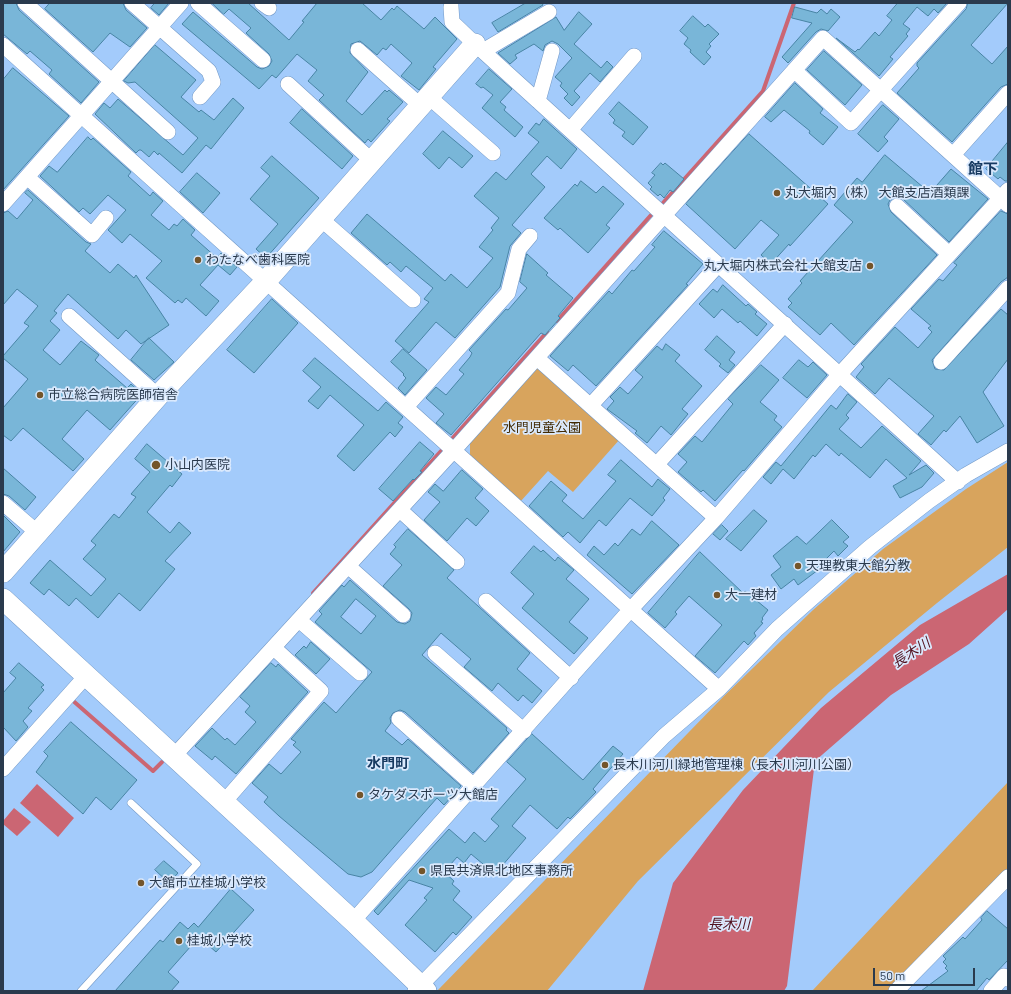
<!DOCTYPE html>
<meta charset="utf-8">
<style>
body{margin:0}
#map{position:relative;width:1011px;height:994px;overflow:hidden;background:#a3cbfb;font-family:Barlow,sans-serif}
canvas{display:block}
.frame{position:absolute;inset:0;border:4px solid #2a3a4d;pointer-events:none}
.scale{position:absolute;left:873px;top:968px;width:102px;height:18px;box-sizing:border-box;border:2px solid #2a3a4d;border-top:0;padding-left:5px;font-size:12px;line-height:14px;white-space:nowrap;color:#2a3a4d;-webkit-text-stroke:3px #dae9fd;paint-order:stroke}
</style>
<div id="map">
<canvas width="1011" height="994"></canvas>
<div class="frame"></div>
<div class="scale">50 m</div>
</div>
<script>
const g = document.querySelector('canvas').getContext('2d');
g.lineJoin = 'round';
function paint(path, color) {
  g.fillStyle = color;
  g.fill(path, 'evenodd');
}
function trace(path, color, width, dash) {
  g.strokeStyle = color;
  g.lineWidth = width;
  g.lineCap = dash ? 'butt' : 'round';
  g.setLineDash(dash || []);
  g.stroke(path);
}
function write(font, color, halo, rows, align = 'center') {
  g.font = font + ' Barlow,"Noto Sans JP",sans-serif';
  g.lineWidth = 3.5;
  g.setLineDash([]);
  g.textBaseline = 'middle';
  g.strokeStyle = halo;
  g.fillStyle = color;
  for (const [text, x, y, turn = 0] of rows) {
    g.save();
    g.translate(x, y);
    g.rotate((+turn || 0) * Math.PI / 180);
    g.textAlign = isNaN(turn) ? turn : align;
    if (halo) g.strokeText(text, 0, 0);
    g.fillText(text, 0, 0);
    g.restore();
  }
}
paint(new Path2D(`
 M538 367 620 439 573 492 548 471 520 502 470 457V443Z
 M1008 462V547L937 603 829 692 638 881 547 991H437L724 696 813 610 883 549 966 489Z
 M1008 782V874L891 991H812Z`), '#d8a45d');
paint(new Path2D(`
 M1008 574V609L969 644 891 695 815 761 787 986 784 991H643L673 883 743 790 821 708 920 625Z
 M37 784 74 818 58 837 20 803Z
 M14 808 31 822 17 836 3 824V821Z`), '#cb6673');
trace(new Path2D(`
 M662 204 763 91 794 3
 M557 321 651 215
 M450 441 547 332
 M313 593 441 451
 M71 699 153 771 162 762`), '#cb6673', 4);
const building = new Path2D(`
 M3 3H16L19 10 99 82 81 103 49 74 52 70 30 51 27 54 3 34Z
 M50 3H123L126 10 147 28 130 47 110 33 93 52 45 9Z
 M155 3H169L159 15 151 8Z
 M212 3H248L289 40 304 22 302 21 317 3H362L381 20 392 8 394 10 397 6 424 29 435 17 457 39 433 67 436 69 419 90 401 76 412 63 391 44 386 50 383 48 377 55 360 41 351 44 350 53 368 72 346 101 362 115 385 90 387 92 389 90 403 102 387 119 390 121 371 142 368 139 365 143 319 100 324 95 308 81 317 70 297 54 276 78 272 75 259 89 182 24 193 12 257 67 262 69 269 66 272 61 269 54 246 33 251 28 229 9 224 14Z
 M526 3H542L543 5 498 32 492 23Z
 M898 3H947L938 13 934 9 928 16 917 7 903 24 910 29 906 34 908 36 890 57 893 59 879 76 836 38 855 52 858 49 859 50 875 32 879 36 892 20 887 16Z
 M968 3H1008L971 45 992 64 1008 46V84L1001 87 952 142 897 93 919 68 917 66V63L966 9Z
 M795 7 817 13 821 9 827 14 831 9 840 17 828 31 821 29 816 32 788 63 782 57 812 23 792 18Z
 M579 12 592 24 574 44 601 68 607 61 613 67 600 82 590 73 574 91 580 97 572 106 564 98 568 94 560 86 562 83 555 77 572 58 558 44 552 41 545 45 543 51 534 44 515 55 517 58 510 64 498 53 556 17 564 30Z
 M693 16 705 27 708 24 719 34 709 44 711 46 706 52 711 57 704 65 690 52 691 50 684 44 688 38 680 31Z
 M155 45 196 80 181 97 199 112 201 110 214 120 233 98 244 108 211 149 206 145 182 173 159 153 158 155 154 151 149 157 141 150H139L136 153 95 114 104 103 110 108 118 99 183 155 198 138 135 82 128 83 124 81Z
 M824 51 862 85 845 105 807 70Z
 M13 68 69 116 3 190V80Z
 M489 69 512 89 500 102 506 107 504 110 523 127 515 137 482 108 493 95 483 87 481 88 476 84Z
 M795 83 823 109 820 113 838 127 823 145 809 133 810 131 784 110 771 122 765 117Z
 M619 102 648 127 633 145 622 136 625 132 613 123 615 120 609 114Z
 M883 105 899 119 884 137 888 141 878 152 858 134Z
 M302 109 353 156 342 169 290 123Z
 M544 119 577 149 561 169 547 156 531 174 545 187 512 225 521 233 510 246 500 287 455 338 436 322 409 353 395 341 429 302 424 299 433 288 406 266 401 272 390 262 387 265 351 233 367 214 445 281 451 274 467 288 493 258 479 247 493 230 491 228 499 218 474 196 496 172 506 180 539 142 528 133 536 123 539 125Z
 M443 131 473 156 462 168 449 157 439 169 423 154Z
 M749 134 828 204 790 246 789 244 771 264 761 255 779 235 761 220 735 249 686 204Z
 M88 137 91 140 93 138 131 172 128 176 150 196 153 192 163 201 151 215 169 230 174 224 177 226 183 219 195 230 191 235 217 258 221 253 237 267 230 275 218 265 200 285 219 301 206 316 186 298 182 303 178 300 175 303 146 278 162 261 130 234 122 243 108 230 126 210 108 195 90 214 83 208 79 212 40 176 49 166 57 172Z
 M1008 142V181H1005L1000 177 998 179 986 169Z
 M885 155 930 193 951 169 988 199 949 242 903 199 895 197 890 200 888 204 891 212 937 255 854 345 831 323 820 335 788 307 792 303 788 299 802 283 800 281 853 222 834 205 857 178 862 182Z
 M272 156 319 198 266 258 256 249 278 224 250 199 270 176 261 168Z
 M661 163 663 165 665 163 684 179 673 192 670 190 664 198 660 194 658 196 650 189 652 187 648 183 655 175 652 173Z
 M197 173 220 193 203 213 180 192Z
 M581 181 596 193 603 186 624 204 606 225 610 228 588 253 560 228 558 230 544 218 575 184 577 186Z
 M28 190 86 242 91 244 85 251 110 273 118 264 134 278 136 275 169 325 141 344 126 330 118 339 68 294 54 311 57 313 50 321 60 330 43 350 60 365 81 341 99 355 95 360 97 362 127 388 131 384 142 394 110 430 87 410 62 439 84 459 73 471 23 428 11 441 3 435V408L28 379 3 358V356L29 326 24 323 38 306 17 289 3 305V213L8 211 17 219 33 200 25 193Z
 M1001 211 1008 214V277L1001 282 932 360 935 369 944 370 1001 309 1008 315V359L983 392 1004 426 977 443 960 416 946 432 944 430 931 445 918 434 934 416 889 378 875 394 856 377 864 367 861 364 895 327 918 348 932 332 928 328 931 326 911 309 939 279 943 281 957 265 954 263Z
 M664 231 703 264 686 284 688 285 596 386 573 365 568 371 550 356 609 291 612 294 632 270 634 271 655 247 652 245Z
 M527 254 548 273 546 275 573 298 558 316 560 318 545 335 541 333 451 435 436 423 444 414 426 398 436 387 446 395 464 374 459 370 470 357 472 353 469 350 506 309 508 310 527 288 520 282Z
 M723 285 746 306 748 304 757 312 755 314 767 324 757 336 740 321 738 323 722 309 714 318 699 304 713 289 717 292Z
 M272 299 298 323 254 373 227 350Z
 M717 336 735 352 729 360 735 365 728 373 719 366 721 364 705 350Z
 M149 338 174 362 154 380 131 360Z
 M666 344 680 355 675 361 702 386 682 409 688 414 671 435 661 426 647 443 635 433 637 431 607 409 614 401 610 397 620 387 628 394 643 377 635 370 657 346 662 350Z
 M403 349 427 370 405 395 398 388 406 378 403 375 404 374 391 362Z
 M315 358 378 411 386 402 403 417 398 423 403 427 395 437 390 432 354 471 337 456 364 425 330 395 318 409 308 401 321 387 303 371Z
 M799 360 808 367 813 362 827 375 807 398 783 378Z
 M761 365 779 380 760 402 777 416 774 420 782 427 744 471 743 470 715 501 703 490 701 492 678 472 687 462 678 454 695 436 702 442 733 404 728 399Z
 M848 394 857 402 846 415 849 418 839 429 861 448 882 426 921 461 909 475 926 465 934 473 922 487 900 498 893 486 907 478 886 459 870 478 841 453 839 456 826 444 815 457 813 455 794 479 783 469 771 484 763 477 776 462 781 466 831 405 836 409Z
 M420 442 434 454 420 471 422 472 414 480 413 479 393 501 379 489Z
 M147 444 182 474 172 487 170 485 147 512 170 533 179 522 191 533 165 561 175 569 140 611 119 593 98 618 76 598 69 606 49 589 44 595 30 583 50 560 91 596 106 579 83 559 96 545 91 541 114 514 119 518 136 497 131 494 150 472 135 459Z
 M621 460 652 487 658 479 670 489 663 498 665 500 652 516 630 498 606 526 599 520 580 543 568 532 563 537 529 506 551 481 567 495 562 501 583 519 616 481 608 475Z
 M3 468 36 497 25 510 9 496 3 494Z
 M462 470 483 489 475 498 489 511 476 526 467 518 447 541 424 520 440 502 428 492 435 484 443 491Z
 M754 510 767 521 741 551 726 539Z
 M3 515 20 532 3 552Z
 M832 520 849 537 843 542 848 546 838 556 834 551 817 568 818 570 798 585 794 579 781 589 771 575 781 567 773 556 797 536 806 544Z
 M652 521 679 545 632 594 587 555 594 546 604 555 615 543 618 546 632 529 640 535Z
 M722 525 728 531 720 540 713 534Z
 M408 529 454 570 447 578 530 653 517 669 542 691 532 703 523 695 518 701 498 683 492 691 464 667 471 659 441 633 422 655 507 728 506 730 509 733 473 773 405 712 400 710 393 713 390 718 391 723 385 731 402 745 408 739 461 786 444 805 437 798 372 872 361 877 348 874 279 816 264 802 268 797 252 783 269 764 281 774 301 752 293 745 296 742 291 739 324 702 336 713 372 672 315 622 322 614 319 611 342 585 344 587 350 580 397 622 405 624 410 621 412 613 409 609 383 586 402 565 390 554 396 547 394 545ZM356 599 376 616 361 634 341 617Z
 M534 546 541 552 543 550 555 561 558 557 574 570 566 579 589 599 569 622 588 638 574 654 522 608 534 594 511 573Z
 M700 552 743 593 745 591 768 610 762 618 763 619 761 622 763 623 754 633 756 636 748 645 744 641 715 673 695 656 722 625 689 596 675 612 677 614 665 628 648 613Z
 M311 642 330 659 316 674 295 655 304 646 306 648Z
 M19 663 44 685 41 687 44 690 28 708 32 711 23 721 28 727 16 741 3 727V693L16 678 10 673Z
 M271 663 276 667 278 664 308 692 236 774 215 756 212 760 195 746 212 728 225 740 227 738 235 745 256 722 245 712 250 706 240 697Z
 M71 722 137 780 111 810 96 797 83 814 36 772 48 756 44 752Z
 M532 734 583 780 613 746 623 754 593 789 596 792 570 819 568 817 557 829 530 805 512 826 526 838 495 874 471 854 464 863 457 857 444 872 454 881 452 884 460 891 453 900 472 917 456 935 453 932 435 952 405 925 427 900 424 898 433 888 409 880 378 915 374 911 449 829 465 843 474 832 485 842 499 826 491 819 526 779 507 762Z
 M164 861 178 873 169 883 155 870Z
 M231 889 254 910 216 952 199 937 168 972 179 982 171 991H115L160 940 163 942 180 922 188 929 194 923 198 927Z
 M987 911 1008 929V960L989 980 987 978 976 991H921L948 971 945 968 947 966 943 962 946 959 943 956 963 937 965 939 982 920 981 918Z`);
paint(building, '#79b6d8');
trace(building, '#4884a4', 1);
const lane = new Path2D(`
 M81 991 197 864 131 803`);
const street = new Path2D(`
 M25 3 168 132
 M132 3 209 71 213 82 200 97
 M198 3 263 60
 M262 3 269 8
 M451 7 452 22 475 44 958 482
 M3 45 719 689
 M358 50 421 106
 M483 51 549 12
 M794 70 851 123 959 3
 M288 84 372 161
 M429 97 493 153
 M538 101 552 51
 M570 130 634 56
 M953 155 1008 93
 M27 177 92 235 106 218
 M3 204 181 3
 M897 206 949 254
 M321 219 413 300
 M69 316 158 396
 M537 358 716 518
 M941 362 1008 288
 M591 405 718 265
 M406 407 508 293 519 249 530 236
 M657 464 785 324
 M3 503 38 533
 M400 510 457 562
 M348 566 403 615
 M486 601 571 678
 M299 620 360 673
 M435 653 524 731
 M399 719 474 786
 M174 756 454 450 823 38 1008 205
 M3 769 86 676
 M224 802 321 691 274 648
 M353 921 631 609 716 518 840 374 1008 190
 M415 991 664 736 719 689 777 629 870 547 929 501 966 475 1008 451
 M896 991 1008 877
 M991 991 1004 976 1008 979`);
const secondary = new Path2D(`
 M3 572 158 396 266 281 475 44
 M3 599 353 921 426 991`);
trace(lane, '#7399c7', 8);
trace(street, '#7399c7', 16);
trace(secondary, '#7399c7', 22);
trace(lane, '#fff', 7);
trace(street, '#fff', 15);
trace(secondary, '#fff', 21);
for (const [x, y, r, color] of [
 [777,193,4,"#74552a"],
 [198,260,4,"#74552a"],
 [870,266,4,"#74552a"],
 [40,395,4,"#74552a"],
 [156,465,5,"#74552a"],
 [798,566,4,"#74552a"],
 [717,595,4,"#74552a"],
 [605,765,4,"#74552a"],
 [360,795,4,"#74552a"],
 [422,871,4,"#74552a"],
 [141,883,4,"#74552a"],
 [179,941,4,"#74552a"]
]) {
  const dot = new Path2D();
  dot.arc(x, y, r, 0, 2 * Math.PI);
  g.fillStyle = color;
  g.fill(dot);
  trace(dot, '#dae9fd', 1.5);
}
write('13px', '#2a3a4d', '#dae9fd', [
 ["丸大堀内（株） 大館支店酒類課",785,193],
 ["わたなべ歯科医院",206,260],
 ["丸大堀内株式会社 大館支店",862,266,"right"],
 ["市立総合病院医師宿舎",48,395],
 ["小山内医院",165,465],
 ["天理教東大館分教",806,566],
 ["大一建材",725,595],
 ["長木川河川緑地管理棟（長木川河川公園）",613,765],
 ["タケダスポーツ大館店",368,795],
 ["県民共済県北地区事務所",430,871],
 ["大館市立桂城小学校",149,883],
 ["桂城小学校",187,941]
], 'left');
write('13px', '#422a02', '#dae9fd', [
 ["水門児童公園",542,428]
]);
write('italic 14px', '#52111e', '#dae9fd', [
 ["長木川",911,653,-33],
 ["長木川",729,924]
]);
write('bold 14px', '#173a61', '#dae9fd', [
 ["水門町",388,763]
]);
write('bold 15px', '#173a61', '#dae9fd', [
 ["館下",983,169]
]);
</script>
